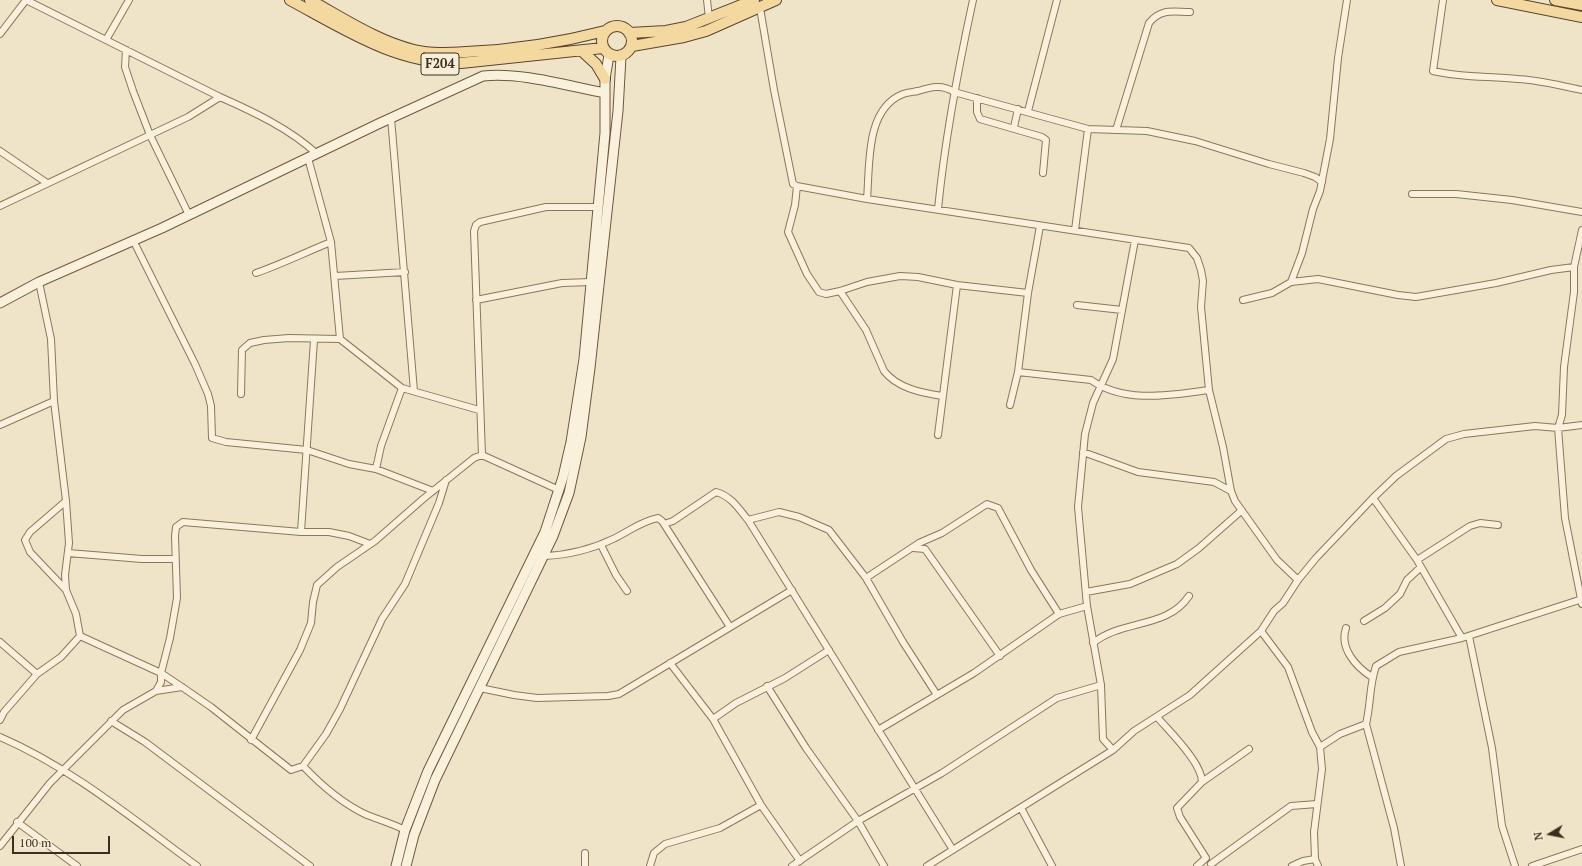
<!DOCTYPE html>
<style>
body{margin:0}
#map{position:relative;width:1582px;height:866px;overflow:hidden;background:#f0e4c8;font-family:"PT Serif",serif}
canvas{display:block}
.north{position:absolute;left:1530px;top:814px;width:40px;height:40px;-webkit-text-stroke:3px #f7eed8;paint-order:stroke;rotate:260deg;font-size:11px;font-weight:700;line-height:16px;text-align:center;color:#3d2e20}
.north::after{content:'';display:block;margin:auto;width:14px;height:18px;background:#3d2e20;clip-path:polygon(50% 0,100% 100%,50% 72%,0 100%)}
.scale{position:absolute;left:12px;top:836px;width:98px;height:18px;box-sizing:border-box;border:2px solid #3d2e20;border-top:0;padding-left:5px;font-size:12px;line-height:14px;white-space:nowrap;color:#3d2e20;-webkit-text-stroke:3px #f7eed8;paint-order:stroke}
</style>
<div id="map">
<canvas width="1582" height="866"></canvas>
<div class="north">N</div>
<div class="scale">100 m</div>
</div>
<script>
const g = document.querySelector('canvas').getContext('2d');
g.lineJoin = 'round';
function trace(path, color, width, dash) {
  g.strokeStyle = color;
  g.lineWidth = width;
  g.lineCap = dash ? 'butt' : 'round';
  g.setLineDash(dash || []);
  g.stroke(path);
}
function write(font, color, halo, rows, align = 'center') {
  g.font = font + ' "PT Serif",serif';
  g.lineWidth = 3.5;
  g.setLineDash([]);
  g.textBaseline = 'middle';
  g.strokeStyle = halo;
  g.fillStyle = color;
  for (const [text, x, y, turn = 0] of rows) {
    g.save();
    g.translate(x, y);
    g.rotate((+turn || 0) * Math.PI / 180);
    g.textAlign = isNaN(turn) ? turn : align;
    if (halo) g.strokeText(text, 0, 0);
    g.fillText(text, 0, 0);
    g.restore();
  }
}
const street = new Path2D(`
 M26 0 220 97C254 112 290 129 317 154
 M707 0 709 18
 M1443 0 1433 71C1463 78 1488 76 1518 79 1540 80 1561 86 1582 90
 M760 8 774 90 793 184 797 186 867 199 1189 248 1197 258 1201 270 1203 281 1201 307 1209 390 1223 447 1231 491 1235 501 1277 560 1298 580
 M0 34 26 0
 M106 40 129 0
 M126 50 125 67 133 91 150 135 189 215
 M977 98V112L980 119 1042 137 1046 140 1043 173
 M1028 111 1057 0
 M391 118 414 391
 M1014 127 1018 109
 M1116 130 1149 23C1161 8 1173 12 1190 12
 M0 151 47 183
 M308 158 331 242 340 339
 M797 186 795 205 788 232 807 274 819 292 826 294 840 291 867 282 900 276 918 277 957 285 1028 293
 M1412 194H1456L1512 200 1582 212
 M867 199C870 165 865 109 903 94 908 92 914 92 918 91 931 87 942 84 954 92L1088 129 1147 131 1195 141 1269 164 1304 173 1315 177 1322 182
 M0 206 188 117 220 97
 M938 209C945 138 958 69 973 0
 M1075 230 1088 129
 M1582 230 1574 267V292L1564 367 1562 415 1558 428 1565 518 1582 604
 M133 240 195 364 208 394 211 406 212 438 226 442 307 450 349 464 376 469 381 446 402 388
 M256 273C282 264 306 252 331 242
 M335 276 405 272
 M1291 282 1302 253 1313 209 1320 191 1330 139 1338 58 1347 0
 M840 291 866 330 884 371C897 388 922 393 942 396
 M476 300 562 283 591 282
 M1243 300 1272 293 1291 282 1318 279 1398 295 1416 297 1496 283 1551 270 1574 267
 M1077 305 1122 310
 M1018 372 1091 380C1125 404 1170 395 1209 390
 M241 394 242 350 250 343 264 340 289 338 340 339 402 388 479 410
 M1010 405 1018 372 1028 293 1040 226
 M0 425 54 401
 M938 435 957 285
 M1083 452 1138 472 1214 482 1231 491
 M482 455 474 231 476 225 480 222 546 207H598
 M376 469 433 491
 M1373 498 1417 560 1462 638
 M748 520 779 512 799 517 829 530 866 578 903 642 937 695
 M664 524 673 521 716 492C731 496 739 509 748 520L953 850
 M301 532 314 340
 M601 545 616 575 627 591
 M913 548 925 549 1000 656
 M68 553 142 559H175
 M544 556C569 555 590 550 613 539 628 532 641 521 658 518L662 521 730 627
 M1417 560 1470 526 1480 523 1498 525
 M866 578 919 543 942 533 987 504 998 508 1031 570 1059 614
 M66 590 30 552 25 540 30 532 66 501
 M1086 592 1130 584 1177 564 1199 548 1241 511
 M1364 621 1385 608 1400 594 1407 580 1421 567
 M1346 628C1339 648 1356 667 1372 677
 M1261 631 1288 667 1312 732 1320 747 1322 769 1314 832 1315 859 1318 866
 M80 636 161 673 182 687 211 707 291 770 303 766C321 785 343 804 367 815 380 820 393 824 405 830
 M1469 636 1492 748 1502 826 1515 866
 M0 642 37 674
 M1093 643C1123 619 1167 629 1189 596
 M670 663 713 719 761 805 800 861
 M767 686 806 748 858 821 884 866
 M480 688 514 695 537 698 608 696 619 694 792 590
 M156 691 161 682V673L170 638 177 598 175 536 176 527 183 522 301 532H329L349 536 370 544
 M1158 718C1170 732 1202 763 1202 782L1177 808 1180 817 1206 858 1197 866
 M713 719 736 703 785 678 829 650
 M0 720 4 712 37 674 61 657 80 636 76 614 66 590 65 575 69 543 66 501 54 401 51 339 39 282
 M111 721 145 742 310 866
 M878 730 974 673 1059 614 1087 606
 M0 737C72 768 134 820 197 866
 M251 740 300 650 311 623 313 602 317 585 337 567 375 541 423 499 474 458 482 455 559 490
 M1320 747 1340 734 1366 724
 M1113 750 1103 739 1101 685 1087 606 1078 507 1085 434 1093 403 1113 359 1135 240
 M303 766 326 734 340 709 382 619 405 584 439 503 446 480
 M1202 782 1249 749
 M1021 808 1052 866
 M17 822 77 866
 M0 846 50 783 123 710 156 691 182 687
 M585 853V866
 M1211 864 1291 806 1317 804
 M650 866 654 853 665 844 720 828 761 805
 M792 866 858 821 942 773 1057 698 1101 685
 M927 866 1113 750 1134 731 1190 695 1261 631 1274 611 1283 603 1298 580 1316 558 1373 498 1396 476 1446 439 1464 434 1535 426 1558 428 1582 425
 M1292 866 1303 861 1315 859
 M1401 866 1394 828 1366 724C1371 704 1369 686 1376 666L1399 652 1462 638 1582 599
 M1532 866 1582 849`);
const secondary = new Path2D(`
 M0 303 39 282 162 228 378 124 483 76C522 72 567 86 605 93
 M396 866 405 830 428 771 545 532 563 477 571 442 584 359 605 133V79L609 55
 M406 866 414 835 435 780 553 536 569 493 581 437 590 368 618 111 621 57`);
const primary = new Path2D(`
 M290 0C344 29 398 65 461 63L603 48
 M310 0C343 18 377 41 414 50 431 54 449 53 466 52 513 50 559 43 605 31
 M1497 0 1582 17
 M1555 0 1582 5
 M602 41a15 15 0 1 1 30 0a15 15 0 1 1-30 0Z
 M629 33 666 31 686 27 754 0
 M632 46 684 37 706 31 776 0
 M582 51 596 64 605 79`);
trace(street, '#8d765c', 8);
trace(secondary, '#6f573f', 11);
trace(primary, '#5b4430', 12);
trace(street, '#faf1dc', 6);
trace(secondary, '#faf1dc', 9);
trace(primary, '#f3d9a0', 10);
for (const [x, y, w] of [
 [440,64,38]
]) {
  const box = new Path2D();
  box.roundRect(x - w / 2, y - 11, w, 22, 3);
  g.fillStyle = '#f7eed8';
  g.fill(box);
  trace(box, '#3d2e20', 1);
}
write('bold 13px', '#3d2e20', null, [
 ["F204",440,64]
]);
</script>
